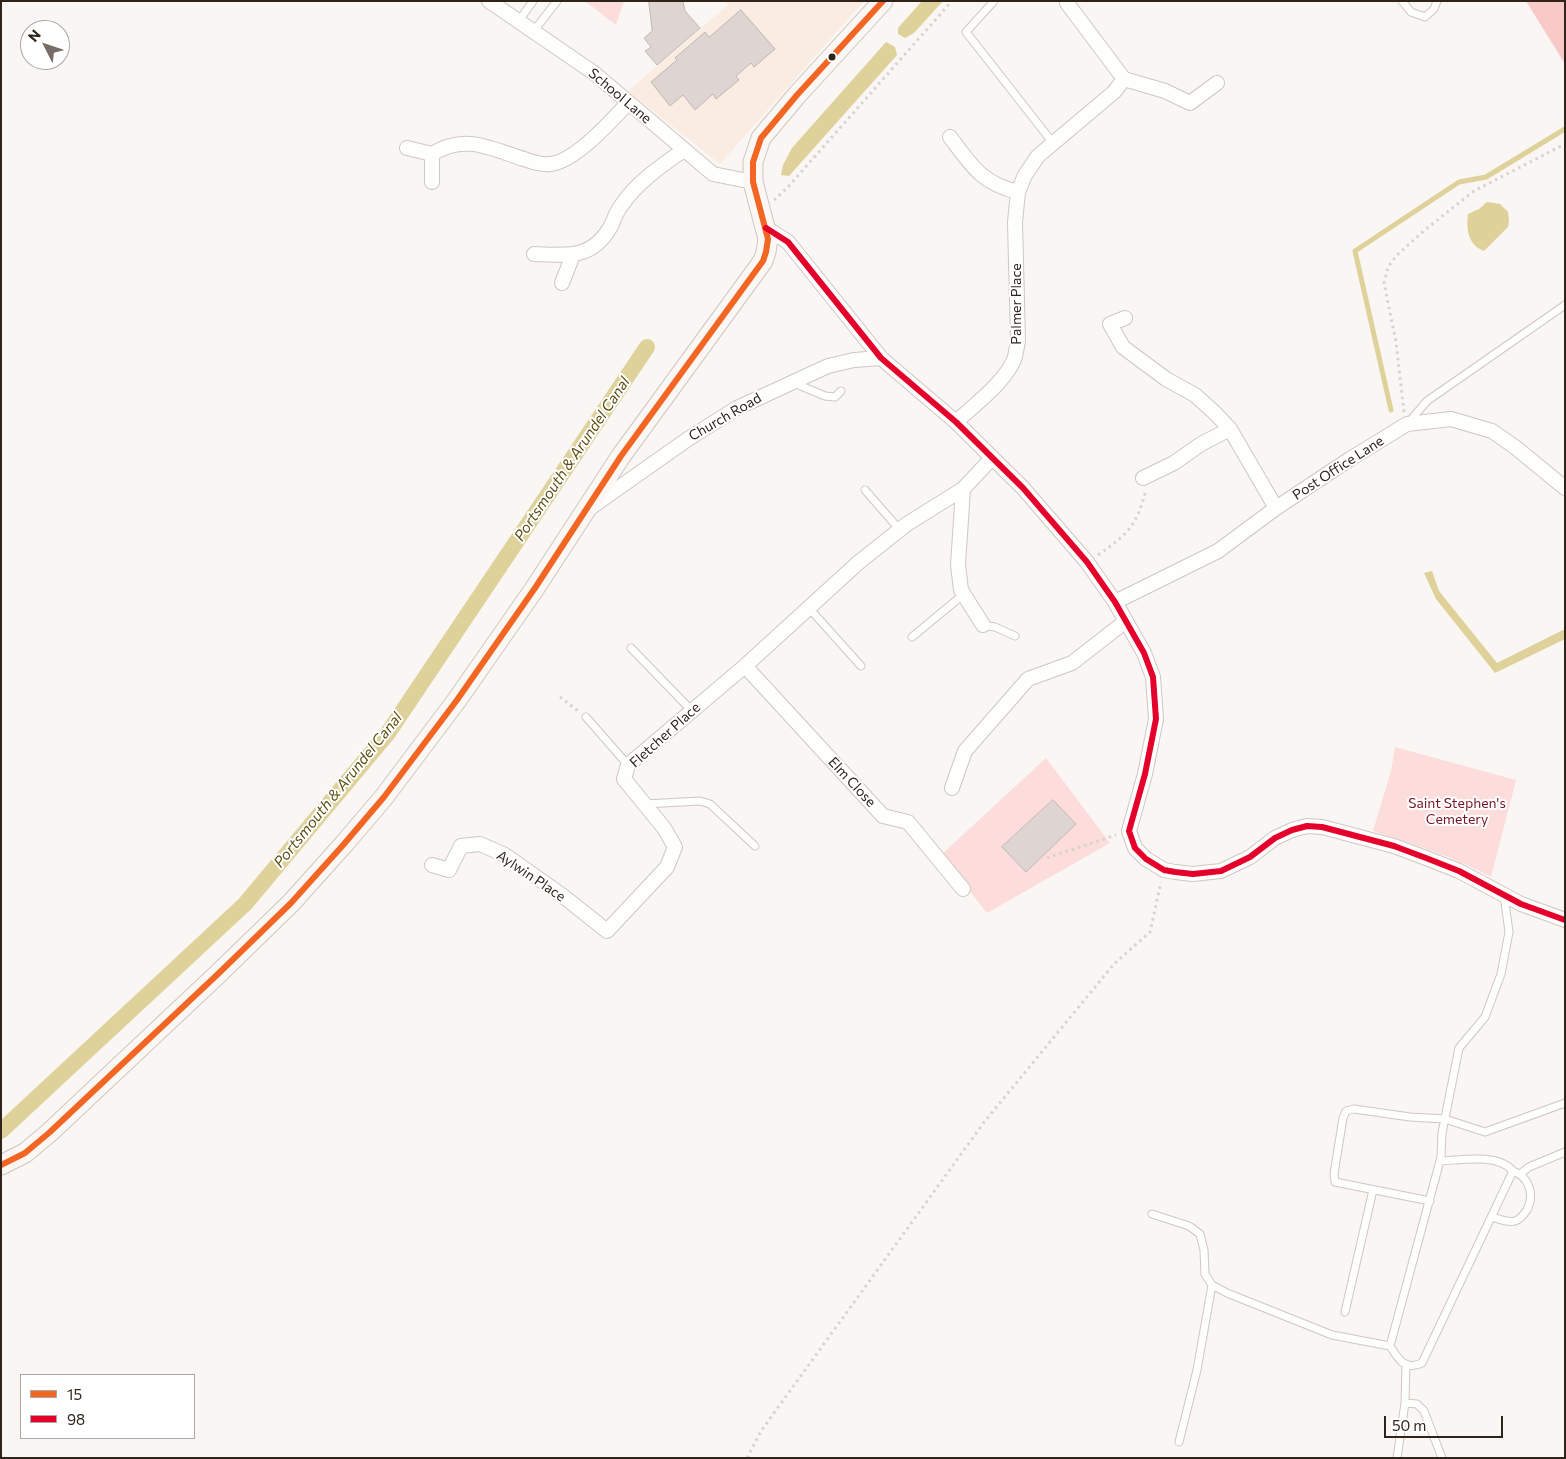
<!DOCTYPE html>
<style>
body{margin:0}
#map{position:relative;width:1566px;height:1459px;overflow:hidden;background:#f9f6f3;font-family:Commissioner,sans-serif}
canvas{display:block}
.frame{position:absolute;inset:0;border:2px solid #2f231a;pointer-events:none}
.legend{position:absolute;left:20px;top:1374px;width:175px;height:65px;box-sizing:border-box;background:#fff;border:1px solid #aca7a3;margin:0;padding:6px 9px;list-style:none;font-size:15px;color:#2f231a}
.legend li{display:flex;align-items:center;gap:10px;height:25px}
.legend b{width:25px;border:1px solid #aca7a3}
.north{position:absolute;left:20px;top:20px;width:50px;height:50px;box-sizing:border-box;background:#fff;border:1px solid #aca7a3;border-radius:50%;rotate:311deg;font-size:14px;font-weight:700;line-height:20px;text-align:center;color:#2f231a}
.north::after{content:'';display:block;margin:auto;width:18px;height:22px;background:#766d66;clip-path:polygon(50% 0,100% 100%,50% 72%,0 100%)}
.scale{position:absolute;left:1384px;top:1416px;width:119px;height:22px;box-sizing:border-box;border:2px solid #2f231a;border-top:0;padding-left:6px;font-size:15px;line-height:18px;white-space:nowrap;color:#2f231a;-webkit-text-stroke:4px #fff;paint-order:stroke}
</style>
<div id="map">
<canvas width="1566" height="1459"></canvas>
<div class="frame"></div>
<ul class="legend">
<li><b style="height:6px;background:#f26522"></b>15</li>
<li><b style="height:6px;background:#e4002b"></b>98</li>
</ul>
<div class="north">N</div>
<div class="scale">50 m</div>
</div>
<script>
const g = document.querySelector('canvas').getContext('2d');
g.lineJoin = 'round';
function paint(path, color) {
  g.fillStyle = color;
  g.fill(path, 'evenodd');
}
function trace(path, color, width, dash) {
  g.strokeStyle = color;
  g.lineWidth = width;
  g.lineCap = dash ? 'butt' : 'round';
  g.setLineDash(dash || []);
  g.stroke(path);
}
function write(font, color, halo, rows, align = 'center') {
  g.font = font + ' Commissioner,sans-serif';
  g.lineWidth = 4;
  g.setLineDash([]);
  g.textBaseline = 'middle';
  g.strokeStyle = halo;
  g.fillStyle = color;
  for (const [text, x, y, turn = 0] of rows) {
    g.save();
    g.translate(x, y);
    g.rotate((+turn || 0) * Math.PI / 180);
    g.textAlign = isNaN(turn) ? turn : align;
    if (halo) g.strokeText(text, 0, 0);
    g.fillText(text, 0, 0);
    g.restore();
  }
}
paint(new Path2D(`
 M725 1H864L720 164 628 91 728 5Z`), '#fbece1');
paint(new Path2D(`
 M585 1H624L616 25Z
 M1395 747 1516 780 1491 877C1453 857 1414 844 1373 831L1391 771Z
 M1046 758 1110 843 987 913 941 855Z`), '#fcdddb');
paint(new Path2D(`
 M1526 1H1565V64Z`), '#f9c9c8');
paint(new Path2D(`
 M922 1H943L914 33 905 38 898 34V28Z
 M886 42 895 47 897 55 789 176 781 175 783 165 792 148Z
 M1487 202 1500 204 1508 212 1509 221 1508 227 1484 251C1468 245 1466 229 1468 214L1479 209Z
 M1432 571 1439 591 1497 663 1565 629V639L1495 673 1436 599 1424 573Z`), '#ded199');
trace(new Path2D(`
 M1391 410 1355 251 1459 182 1486 177 1565 129`), '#ded199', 5);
trace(new Path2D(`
 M1 1131 245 904 388 733 647 347`), '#ded199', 16);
const building = new Path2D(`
 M649 1H683L685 11 700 28 657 65 645 51 651 47 644 38 652 31Z
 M741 10 775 49 754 67 751 63 736 76 739 80 716 99 713 94 695 110 683 95 670 106 651 82 677 60 675 58 705 32 709 37Z
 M1053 800 1076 824 1026 872 1002 847Z`);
paint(building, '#ded4d1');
trace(building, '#c0b8b5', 1);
const service = new Path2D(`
 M994 1 966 32 1053 143
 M1402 1 1411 12 1425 17 1434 9 1437 1
 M518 22 533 1
 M533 32 557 1
 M794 383 825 396 835 397 841 391
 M1409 422 1427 401 1565 305
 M865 490 900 530
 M809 608 861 666
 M983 625 995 627 1015 636
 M912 637 964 594
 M631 648 692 711
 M586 717 628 765
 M645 804 700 801 710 804 755 846
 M1520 1174 1529 1167 1565 1152
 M1430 1201 1335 1182 1334 1174 1343 1118 1346 1111 1354 1109 1410 1117 1445 1119 1485 1132 1565 1103
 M1152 1214 1189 1226 1200 1234 1204 1250 1205 1274 1212 1285 1227 1293 1332 1335 1390 1346 1441 1157 1442 1133 1459 1048 1485 1017 1501 974 1509 932 1504 895
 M1492 1217C1499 1219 1508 1223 1515 1221 1521 1219 1524 1214 1527 1210 1535 1194 1529 1177 1513 1171
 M1345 1312 1373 1190
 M1390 1346C1398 1359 1405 1371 1422 1363L1513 1171C1498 1153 1461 1160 1440 1161
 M1405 1403 1417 1404 1424 1411 1442 1458
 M1179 1442 1197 1370 1212 1285
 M1397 1458 1405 1403 1406 1364`);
const minor = new Path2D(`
 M489 1 594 73 713 174 753 182
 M1124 79 1165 91 1190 103 1217 83
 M950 137C972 166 981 183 1018 192
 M407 148 432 154
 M432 182V154C466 133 491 149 524 159 532 162 542 165 550 164 575 162 612 120 628 103
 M766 228 788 242 881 358 956 422 1023 488 1087 562 1115 602 1144 653 1153 677 1156 719 1145 774 1129 831 1135 848 1146 859 1164 870 1175 872 1193 874 1221 871 1250 857 1275 838 1292 830 1307 826 1322 827 1394 846 1426 858 1459 871 1521 904 1565 920
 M534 254C567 255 592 260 611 226 614 220 616 212 621 206 636 183 662 165 684 150
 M562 283 573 255
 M1125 318 1110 324 1123 347 1166 379 1195 395 1215 413 1230 429 1276 508
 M956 422C974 405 1007 381 1015 357 1016 352 1017 346 1018 341L1015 222 1018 192 1025 175 1038 156 1114 92 1124 79 1067 3
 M1143 478 1174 463 1201 444 1230 429
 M963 489 958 565 961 590 983 625
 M590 508 688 439 737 408 828 366 854 360 881 358
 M1115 602 1218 551 1276 508 1350 459 1407 424 1451 419 1492 431 1515 447 1565 488
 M745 666 883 816 908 822 963 889
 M952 788 965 751 1028 679 1072 663 1126 621
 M432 865 449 870 461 846 480 844 505 855 563 896 607 931 667 867 675 847 664 828 624 779 628 765 745 666 859 562 907 524 963 489 992 458`);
const secondary = new Path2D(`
 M1 1165 25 1153 50 1132 219 973 291 903 344 844 384 797 457 700 535 588 621 456 763 261 766 252 768 239 753 182V162L761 138 797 95 883 1`);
trace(service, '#cfc7c2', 9);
trace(minor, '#cfc7c2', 16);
trace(secondary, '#cfc7c2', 21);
trace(new Path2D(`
 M774 200 787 188 952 1
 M1404 412 1396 342 1384 283 1388 267 1397 255 1426 229 1474 191 1565 144
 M1098 555C1129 533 1136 527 1146 490
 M560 697 578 711
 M1047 858 1116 835
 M747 1458 761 1431 985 1121 1114 964 1150 932 1161 882`), '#d5d4d3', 3, [2.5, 4]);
trace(service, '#fefefd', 7);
trace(minor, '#fefefd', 14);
trace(secondary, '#faf7f4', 19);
trace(new Path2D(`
 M1 1165 25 1153 50 1132 219 973 291 903 344 844 384 797 457 700 535 588 621 456 763 261 766 252 768 239 753 182V162L761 138 797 95 883 1`), '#f26522', 6);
trace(new Path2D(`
 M766 228 788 242 881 358 956 422 1023 488 1087 562 1115 602 1144 653 1153 677 1156 719 1145 774 1129 831 1135 848 1146 859 1164 870 1175 872 1193 874 1221 871 1250 857 1275 838 1292 830 1307 826 1322 827 1394 846 1426 858 1459 871 1521 904 1565 920`), '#e4002b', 6);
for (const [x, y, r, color] of [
 [832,57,4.5,"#2f231a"]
]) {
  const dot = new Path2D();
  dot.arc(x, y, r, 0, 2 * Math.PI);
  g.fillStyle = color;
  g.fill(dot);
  trace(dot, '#fff', 2);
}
write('14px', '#2f231a', '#fff', [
 ["School Lane",620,96,40],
 ["Palmer Place",1016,304,-90],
 ["Church Road",725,417,-30],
 ["Post Office Lane",1338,468,-33],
 ["Fletcher Place",665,735,-42],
 ["Elm Close",852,782,47],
 ["Aylwin Place",531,876,34]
]);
write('14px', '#781624', '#fff', [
 ["Saint Stephen's",1457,803],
 ["Cemetery",1457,819]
]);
write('italic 15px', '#5c4f12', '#fff', [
 ["Portsmouth & Arundel Canal",572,459,-56],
 ["Portsmouth & Arundel Canal",338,790,-51]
]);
</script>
